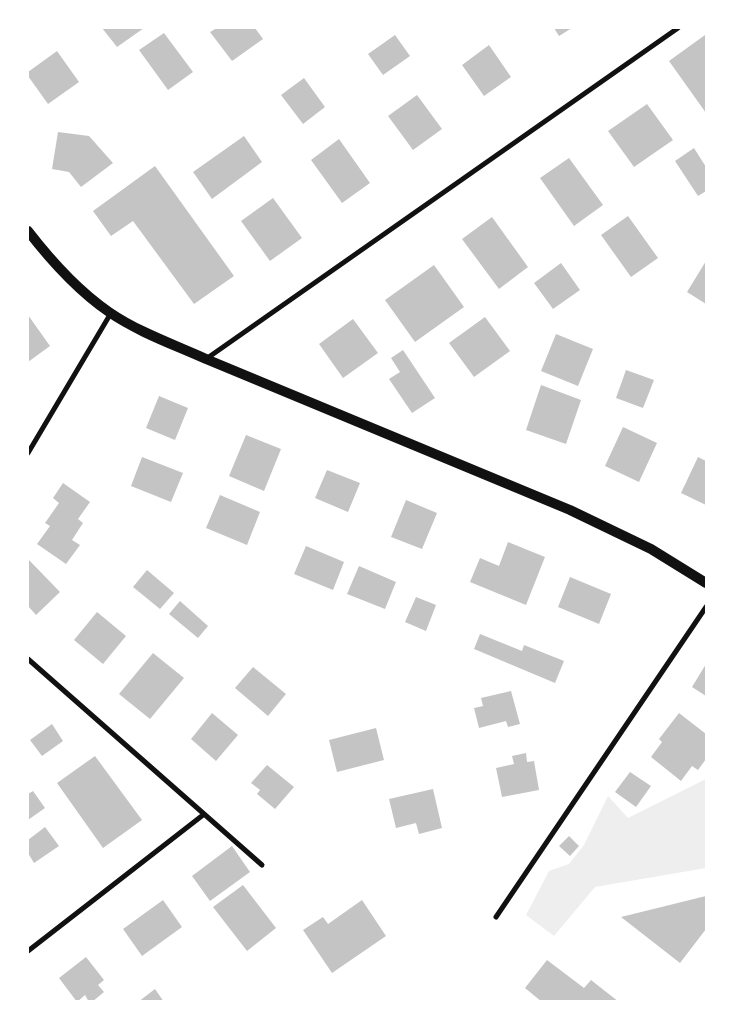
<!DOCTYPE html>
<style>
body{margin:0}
#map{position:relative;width:734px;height:1029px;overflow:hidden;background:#fff;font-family:Figtree,sans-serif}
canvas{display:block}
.frame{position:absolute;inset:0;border:29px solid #fff;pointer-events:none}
</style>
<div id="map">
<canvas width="734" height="1029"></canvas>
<div class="frame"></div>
</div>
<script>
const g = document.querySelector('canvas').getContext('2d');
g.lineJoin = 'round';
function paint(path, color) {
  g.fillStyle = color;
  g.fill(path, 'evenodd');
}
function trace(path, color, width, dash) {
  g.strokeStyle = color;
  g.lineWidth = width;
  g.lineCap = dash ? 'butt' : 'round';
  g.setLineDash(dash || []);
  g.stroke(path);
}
paint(new Path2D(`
 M706 779V868L595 887 554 936 526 915 549 871 569 864 584 845 608 796 628 818Z`), '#eee');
paint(new Path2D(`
 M102 28H144L117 47Z
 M217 28H255L263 39 232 61 210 32Z
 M554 28H572L559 36Z
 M164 33 193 72 168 90 139 50Z
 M395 35 410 56 383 75 368 54Z
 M705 35 706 38V113L669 61Z
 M489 45 511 77 484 96 462 65Z
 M57 51 79 82 48 104 28 76V72Z
 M304 78 325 107 303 124 281 95Z
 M417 95 442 129 413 150 388 116Z
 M647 104 673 140 634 167 608 131Z
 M58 132 89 136 113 163 81 187 69 172 52 169Z
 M244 136 262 162 212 199 193 172Z
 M339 139 370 183 342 203 311 160Z
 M694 148 706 167V191L698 196 675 161Z
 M569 158 603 205 574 226 540 178Z
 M155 166 234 276 194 304 133 221 111 236 93 211Z
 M273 198 302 238 270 261 241 221Z
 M628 216 658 258 631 277 601 235Z
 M492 217 528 267 499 289 462 239Z
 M706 261V304L687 292Z
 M561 263 580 290 553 309 534 283Z
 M434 265 464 307 415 342 385 300Z
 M28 315 50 346 28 362Z
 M485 317 510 351 474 377 449 343Z
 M353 319 378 353 343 378 319 344Z
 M556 334 593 349 578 386 541 371Z
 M403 350 435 398 412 413 389 379 400 372 391 358Z
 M626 370 654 380 643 408 616 398Z
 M541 385 581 400 566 444 526 430Z
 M159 396 188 408 175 440 146 428Z
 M623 427 657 443 639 482 605 466Z
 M246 435 281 449 264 491 229 476Z
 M142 457 183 473 171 502 131 486Z
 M698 457 706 461V505L681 493Z
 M327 470 360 483 348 512 315 498Z
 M63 483 90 502 78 519 83 523 72 540 80 545 66 564 37 544 50 526 45 523 59 503 53 498Z
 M220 495 260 512 247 545 206 528Z
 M406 500 437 513 422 549 391 537Z
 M508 542 545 557 526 605 470 582 480 558 499 566Z
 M306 546 344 562 333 590 294 574Z
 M28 559 60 592 36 615 28 606Z
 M359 566 396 582 385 609 347 594Z
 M147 570 174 593 160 609 133 587Z
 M570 577 611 594 599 624 558 607Z
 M416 597 436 605 426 631 405 622Z
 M180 601 208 626 198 638 169 614Z
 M97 612 126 636 103 664 74 640Z
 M480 634 522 651 524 645 564 661 555 683 474 649Z
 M153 653 184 678 150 719 119 694Z
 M706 664V696L692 687Z
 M253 667 286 694 268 716 235 688Z
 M511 691 520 724 508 727 506 721 479 728 474 708 483 706 481 698Z
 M212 713 238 735 216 761 191 739Z
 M679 713 706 734V759L698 770 692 766 681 781 651 757 662 742 659 739Z
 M52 724 63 741 42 756 30 740Z
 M376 728 384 760 337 772 329 740Z
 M526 753 527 762 534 761 539 790 502 797 496 768 514 764 512 756Z
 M95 756 142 820 103 848 57 783Z
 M267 765 294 787 275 809 257 794 260 790 251 783Z
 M630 772 651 786 636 807 615 792Z
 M433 789 442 828 419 834 416 823 396 828 389 799Z
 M33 791 45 808 28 820V794Z
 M45 827 59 846 34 863 28 853V840Z
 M569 836 579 846 570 856 559 846Z
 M232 846 250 872 210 901 192 876Z
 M243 885 276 928 247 951 213 907Z
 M706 896V929L680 963 621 917Z
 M163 900 182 927 142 956 123 929Z
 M362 900 386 936 332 973 303 930 323 917 328 924Z
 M86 957 104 980 98 985 104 992 92 1002H89L85 995 77 1002 59 978Z
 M547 960 584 988 591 980 619 1002H542L525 988Z
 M155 989 164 1002H138Z`), '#c4c4c4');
trace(new Path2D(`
 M206 359 678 28
 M28 453 111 313
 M28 659 262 865
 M496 917 706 607
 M28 951 203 815`), '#111', 5);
trace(new Path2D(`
 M28 231C52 262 77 290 109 312 138 332 175 345 206 359L570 510 651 549 706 583`), '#111', 10);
</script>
